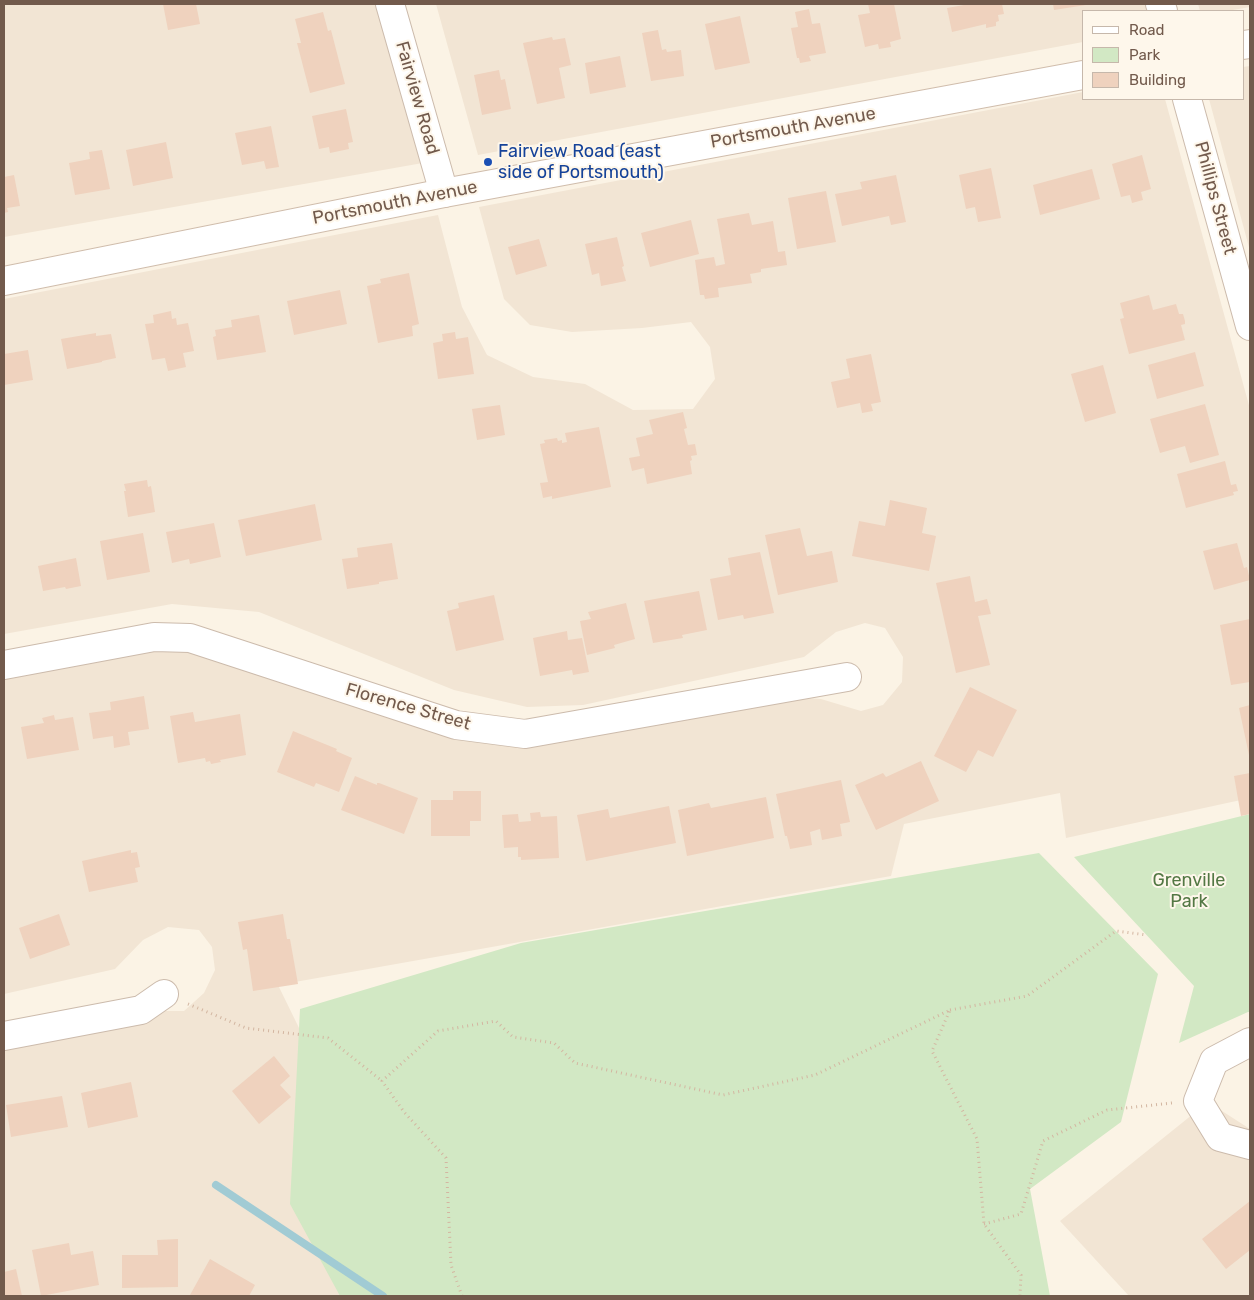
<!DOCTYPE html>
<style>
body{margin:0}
#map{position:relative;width:1254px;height:1300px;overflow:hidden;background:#fbf3e5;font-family:Rubik,sans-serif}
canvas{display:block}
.frame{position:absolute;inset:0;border:5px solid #725a4c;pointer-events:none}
.legend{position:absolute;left:1082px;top:10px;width:162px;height:90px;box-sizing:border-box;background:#fef7eb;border:1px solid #c6b8ab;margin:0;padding:6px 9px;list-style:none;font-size:15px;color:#725a4c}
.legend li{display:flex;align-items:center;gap:10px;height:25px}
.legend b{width:25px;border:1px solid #c6b8ab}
</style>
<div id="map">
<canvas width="1254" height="1300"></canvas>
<div class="frame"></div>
<ul class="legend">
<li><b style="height:6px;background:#fff"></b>Road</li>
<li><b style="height:14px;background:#d2e8c4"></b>Park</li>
<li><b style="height:14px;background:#efd2be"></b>Building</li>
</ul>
</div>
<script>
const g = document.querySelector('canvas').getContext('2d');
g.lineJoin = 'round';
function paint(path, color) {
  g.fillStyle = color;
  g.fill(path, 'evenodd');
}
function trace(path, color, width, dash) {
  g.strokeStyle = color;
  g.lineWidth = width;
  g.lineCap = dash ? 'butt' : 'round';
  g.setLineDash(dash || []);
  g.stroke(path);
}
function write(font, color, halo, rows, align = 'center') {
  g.font = font + ' Rubik,sans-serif';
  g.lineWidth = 4;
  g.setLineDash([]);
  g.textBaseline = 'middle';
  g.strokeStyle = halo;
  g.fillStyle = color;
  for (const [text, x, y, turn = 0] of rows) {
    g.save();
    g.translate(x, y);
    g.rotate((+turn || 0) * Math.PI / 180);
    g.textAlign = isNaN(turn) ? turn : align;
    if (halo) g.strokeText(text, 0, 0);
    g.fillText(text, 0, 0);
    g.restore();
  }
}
paint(new Path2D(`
 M4 4H391L434 161 4 237Z
 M436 4H1153L1155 11H1083V42L478 155Z
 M1198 4H1250V7L1227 11H1200Z
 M1250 66V251L1209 99H1243V67Z
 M1083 92V99H1165L1250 409V798L1066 838 1060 793 904 824 891 876 278 985 430 1296H4V1033L153 1011H184L204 993 215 970 212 947 199 930 168 927 143 940 115 969 4 994V671L170 643 477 736 791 697 821 699 861 711 883 705 902 682 903 657 885 628 865 623 836 632 804 657 583 705 527 707 454 690 259 612 172 604 4 634V299L438 215 462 307 487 355 533 377 585 384 633 410 693 409 715 379 710 347 691 322 642 328 572 332 530 325 504 299 479 207Z
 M1208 1102 1250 1129V1296H1129L1060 1221Z`), '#f2e5d4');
paint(new Path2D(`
 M1250 814V1012H1248L1179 1043 1194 986 1074 857Z
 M1039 853 1158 974 1121 1122 1030 1189 1050 1296H340L290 1204 300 1009 521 943Z`), '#d2e8c4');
trace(new Path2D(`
 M216 1185 383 1296`), '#a1cbd4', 8);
paint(new Path2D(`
 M163 4H196L200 24 168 30Z
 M868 4H894L901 39 890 42 891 47 879 49 878 44 865 47 858 15 870 13Z
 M964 4H1002L1004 14 998 15 999 21 996 22V26L986 28V24L952 32 947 8 964 5Z
 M1053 4H1086V5L1054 10Z
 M809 9 812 24 820 23 826 53 809 56 811 61 800 63 799 58H797L791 28 798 27 795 12Z
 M323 12 328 31 331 30 345 84 310 93 297 43H301L295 19Z
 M740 16 750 63 715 70 705 24Z
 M658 30 662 50 666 49 667 52 681 50 684 76 651 81 642 33Z
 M552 37 553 40 565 38 571 65 559 68 565 98 537 104 523 43Z
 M620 56 626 87 590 94 585 63Z
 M499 70 501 80 505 79 511 109 482 115 474 75Z
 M346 109 353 142 348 143 349 149 330 153 329 147 319 149 312 116Z
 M271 126 279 167 266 169 264 161 242 165 235 133Z
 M166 142 173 178 133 186 126 150Z
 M102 150 110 189 75 195 69 163 90 159 89 152Z
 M1142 155 1151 189 1141 192 1143 200 1132 203 1130 195 1121 197 1112 164Z
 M991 168 1001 218 978 222 975 207 966 209 959 175Z
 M1092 169 1100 199 1040 215 1033 185Z
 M14 175 20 206 7 208 8 212 4 213V177Z
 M896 175 906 222 891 225 889 216 842 226 835 194 862 189 860 182Z
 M826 191 836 242 797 249 788 198Z
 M749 213 752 225 773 221 778 252 785 251 787 265 761 269V272L750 274 752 283 718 288 719 297 705 299 704 295H700L695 260 714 257 716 266 725 264 717 219Z
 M691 220 699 254 650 267 641 233Z
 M617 237 624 266 622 267 626 281 601 286 599 273 592 275 585 244Z
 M539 239 547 266 516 275 508 247Z
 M409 273 419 324 412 326 413 336 378 343 367 286 381 283 380 279Z
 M340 290 347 324 294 335 287 301Z
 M1149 295 1153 310 1176 304 1179 314H1183L1185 321V324L1181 325 1185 340 1129 354 1120 319 1124 318 1120 303Z
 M171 311 172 319 176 318 177 325 188 323 194 351 183 353 186 367 168 371 165 358 152 360 145 324 154 323 153 315Z
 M259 315 266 352 217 360 213 337 216 336 215 330 232 327 231 320Z
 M455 332 456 339 468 337 474 374 438 379 433 343 443 341 442 334Z
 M96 333V336L111 334 116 358 102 361V362L67 369 61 339Z
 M28 350 33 380 4 385V354Z
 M1195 352 1204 386 1157 399 1148 365Z
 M871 354 881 402 871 404 873 411 862 413 860 403 837 408 831 382 850 378 846 359Z
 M1103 365 1116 413 1085 422 1071 374Z
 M1205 404 1219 455 1190 463 1185 446 1160 453 1150 419Z
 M500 405 505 435 477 440 472 409Z
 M683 412 687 428 684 429 688 445 695 444 697 455 691 456 692 460 690 461 692 474 647 484 644 468 632 471 629 458 640 456 636 438 653 434 649 420Z
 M599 427 611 487 552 499V496L543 498 540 483 548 482 540 444 545 443 544 440 557 438 558 441 562 440V443L567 442 565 433Z
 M1225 461 1231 485 1236 484 1238 491 1233 492 1234 495 1186 508 1177 474Z
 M147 480 148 487 151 486 155 512 128 517 124 491H126L124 484Z
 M890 500 927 508 922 533 936 536 929 571 852 556 859 521 885 526Z
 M315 504 322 540 246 556 238 520Z
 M214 523 221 557 190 564 189 559 172 563 166 532Z
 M800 528 807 556 832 551 838 582 778 595 765 535Z
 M143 533 150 572 107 580 100 541Z
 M392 543 398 579 379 582V584L347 589 342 559 358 557 357 548Z
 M1237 543 1244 568 1247 567 1250 580 1214 590 1203 551Z
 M760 552 774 613 744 619 743 615 718 620 710 579 731 575 728 558Z
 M76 558 81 586 66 589 65 587 43 591 38 566Z
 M970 576 975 602 987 599 991 614 978 616 990 665 956 673 936 583Z
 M699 591 707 630 682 635 683 638 653 643 644 601Z
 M494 595 504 640 456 651 447 611 459 608 458 603Z
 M626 603 635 639 614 645 615 648 587 655 580 621 591 619 588 612Z
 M1250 619V682L1231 685 1220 625Z
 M567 631 568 640 582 638 589 672 573 675 572 670 540 676 533 638Z
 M970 687 1017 710 993 757 978 750 966 772 934 756Z
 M144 696 149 729 128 732 130 745 114 748 113 736 93 739 89 713 111 710 110 702Z
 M1250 705V754L1249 755 1239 708Z
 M193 712 195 722 240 714 246 755 220 760 221 762 211 764 210 761 206 762 205 758 178 763 170 716Z
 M54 715 55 720 73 717 79 750 27 759 21 727 44 723 42 718Z
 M293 731 337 749 336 751 352 758 339 792 316 783 314 787 277 772Z
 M921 761 939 801 876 830 855 785 883 773 886 777Z
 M1250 773V814L1241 816 1234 776Z
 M355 776 377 785V783H379L418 798 404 834 341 810Z
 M841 780 850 822 840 824 842 836 822 840 820 829 810 832 812 845 790 849 787 836H785L776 794Z
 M453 791H481V821H470V836H431V800H453Z
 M766 797 774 838 687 856 678 810 709 803 711 808Z
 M669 806 676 843 586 861 577 815 608 809 610 818Z
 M540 812 541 817 557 816 559 858 521 860V857H518V847L504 848 502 815 518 814 519 822 531 821 530 813Z
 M131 850V853L137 852 140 867 135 868 138 882 89 892 82 861Z
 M59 914 70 945 30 959 19 928Z
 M283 914 287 939H290L298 984 253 991 247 949 243 950 238 922Z
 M274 1056 290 1076 280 1085 291 1097 259 1124 232 1091Z
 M131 1082 138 1117 88 1128 81 1093Z
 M62 1096 68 1127 11 1137 6 1105Z
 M1250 1201V1250L1226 1269 1202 1239Z
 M178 1239V1287L122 1288V1255H158L157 1240Z
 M69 1243 71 1255 93 1251 99 1285 41 1296 32 1250Z
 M210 1259 255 1285 249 1296H192L190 1295Z
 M16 1269 22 1296H4V1272Z`), '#efd2be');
const minor = new Path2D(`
 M390 4 444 193
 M1160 4 1163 11
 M1187 99 1250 326
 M4 665 154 637 190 638 456 725 525 734 847 677
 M4 1036 141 1010 164 994
 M1250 1042 1214 1061 1198 1101 1220 1137 1250 1145`);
const secondary = new Path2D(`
 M1243 45 1250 44
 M4 281 444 193 1083 75`);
trace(minor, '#ccbbac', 30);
trace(secondary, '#d0bdac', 30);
trace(new Path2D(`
 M188 1004 246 1028 328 1038 382 1081
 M950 1010 1027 996 1116 931 1147 935
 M984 1224 1021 1214 1043 1141 1107 1110 1172 1103
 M462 1296 451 1265 446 1158 404 1112 382 1081 438 1031 496 1021 513 1037 554 1043 575 1063 723 1095 815 1075 950 1010 932 1051 977 1139 984 1224 1021 1275 1020 1296`), '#d3b6a1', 3, [1, 4]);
trace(minor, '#fff', 28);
trace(secondary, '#fff', 28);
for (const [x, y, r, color] of [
 [488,162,5,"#1a4fb4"]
]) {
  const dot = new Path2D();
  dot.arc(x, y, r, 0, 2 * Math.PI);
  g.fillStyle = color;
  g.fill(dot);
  trace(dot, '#fef7eb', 2);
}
write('18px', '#725a4c', '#fef7eb', [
 ["Fairview Road",417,98,74],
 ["Portsmouth Avenue",793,128,-10],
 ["Phillips Street",1215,198,75],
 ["Portsmouth Avenue",395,203,-11],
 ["Florence Street",408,707,16]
]);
write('18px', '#164399', '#fef7eb', [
 ["Fairview Road (east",498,152],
 ["side of Portsmouth)",498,173]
], 'left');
write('18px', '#537844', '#fef7eb', [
 ["Grenville",1189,881],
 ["Park",1189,902]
]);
</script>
